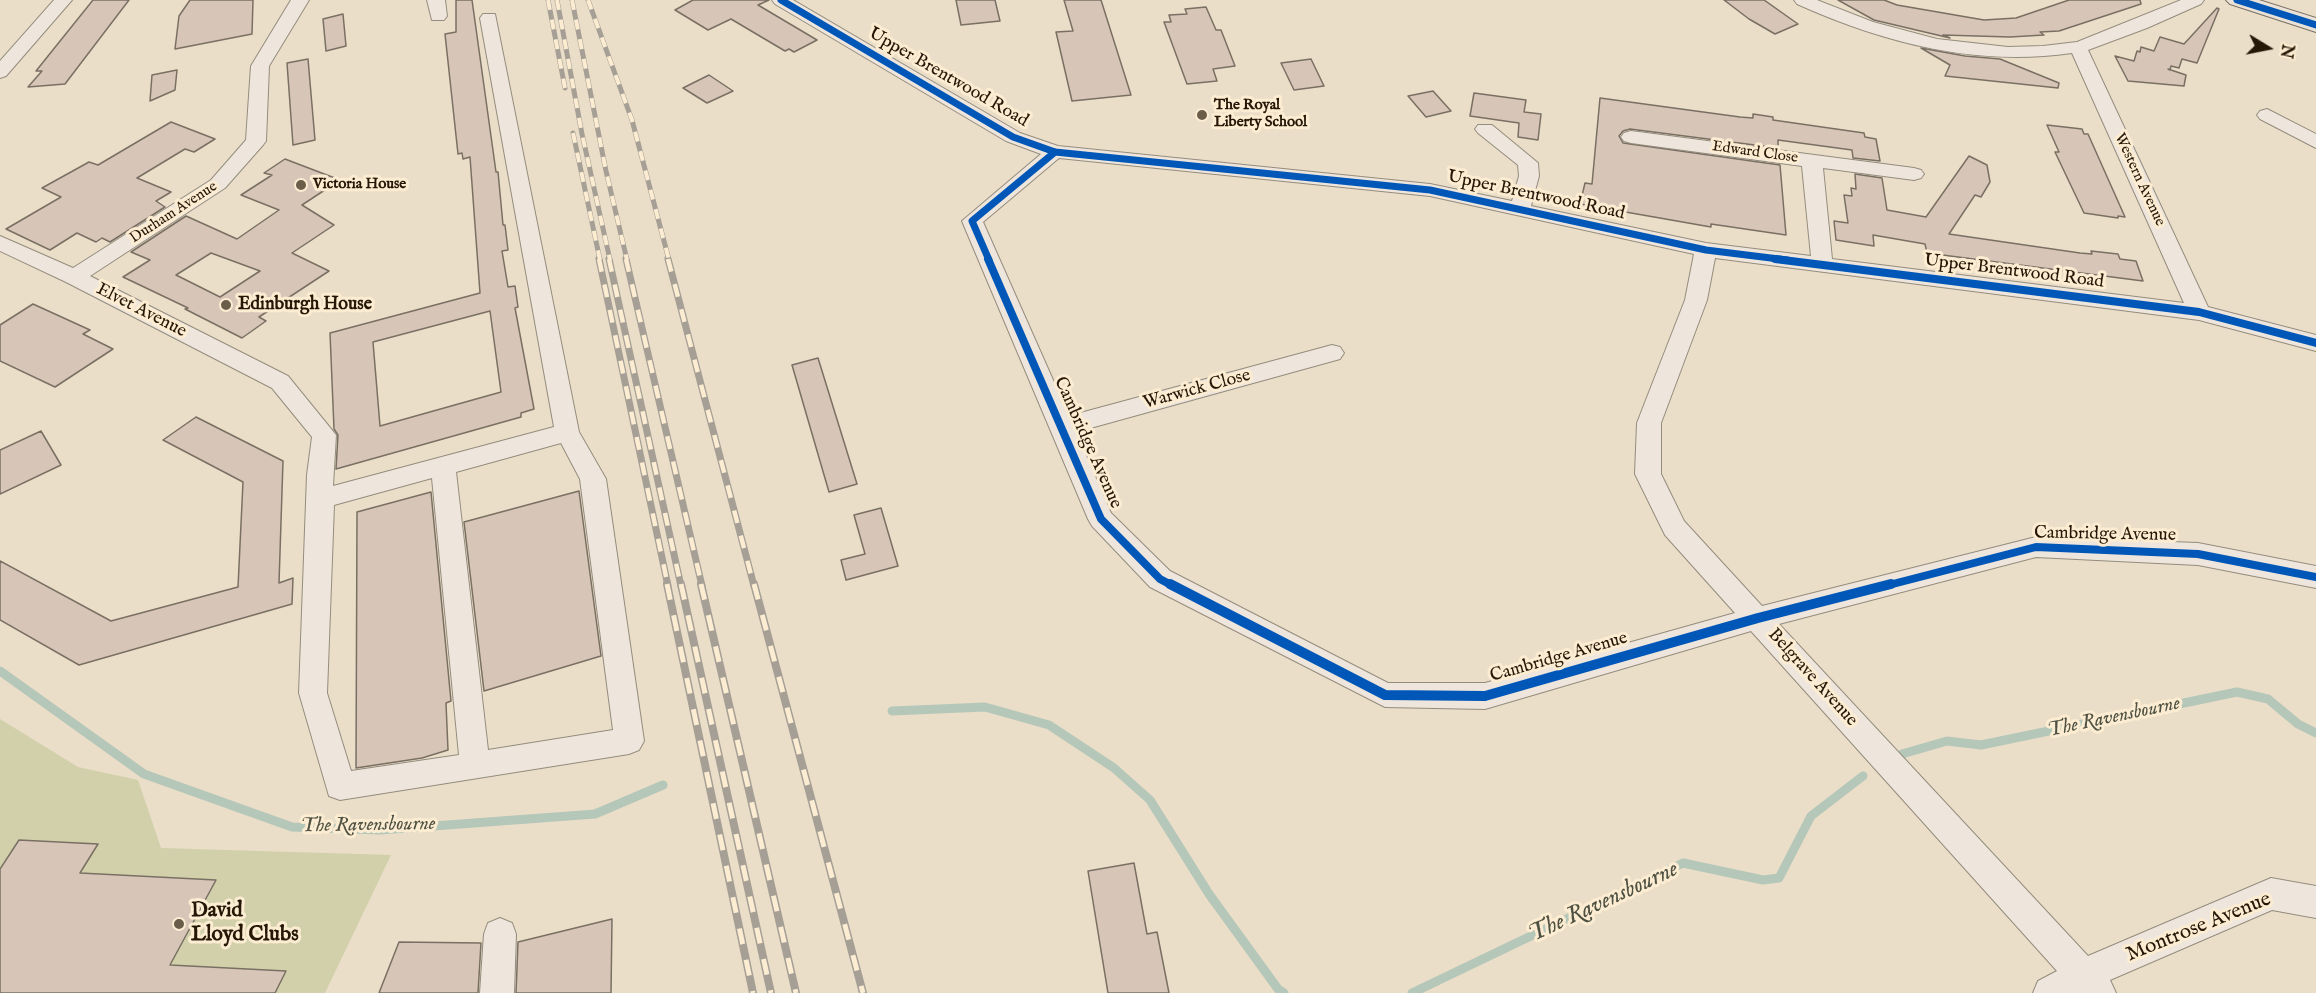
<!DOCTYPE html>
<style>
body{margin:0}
#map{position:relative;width:2316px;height:993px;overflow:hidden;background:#ebdec8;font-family:"IM FELL English",serif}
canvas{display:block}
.north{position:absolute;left:2238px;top:18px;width:60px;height:60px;-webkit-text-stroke:4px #fbecd2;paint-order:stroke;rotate:100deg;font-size:16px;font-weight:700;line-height:24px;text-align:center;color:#251706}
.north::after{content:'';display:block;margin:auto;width:21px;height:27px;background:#251706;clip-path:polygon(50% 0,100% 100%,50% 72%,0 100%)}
</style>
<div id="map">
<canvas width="2316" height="993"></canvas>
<div class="north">N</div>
</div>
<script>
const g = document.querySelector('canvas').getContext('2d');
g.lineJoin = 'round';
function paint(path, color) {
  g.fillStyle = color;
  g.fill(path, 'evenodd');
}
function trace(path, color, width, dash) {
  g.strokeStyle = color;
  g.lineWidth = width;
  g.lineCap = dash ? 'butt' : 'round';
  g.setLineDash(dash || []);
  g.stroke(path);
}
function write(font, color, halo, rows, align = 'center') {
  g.font = font + ' "IM FELL English",serif';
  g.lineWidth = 6;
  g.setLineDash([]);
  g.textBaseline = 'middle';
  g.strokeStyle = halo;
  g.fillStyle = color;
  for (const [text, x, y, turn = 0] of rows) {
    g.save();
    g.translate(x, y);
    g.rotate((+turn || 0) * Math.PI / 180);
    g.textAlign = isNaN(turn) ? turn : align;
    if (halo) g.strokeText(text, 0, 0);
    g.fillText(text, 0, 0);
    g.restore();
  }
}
paint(new Path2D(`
 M0 719 78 767 138 780 161 848 391 855 325 993H0Z`), '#d1d0aa');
trace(new Path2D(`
 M0 671 144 774 292 827 380 830 595 814 663 785
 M892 711 985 707 1049 725 1114 768 1150 800 1209 894 1278 989 1284 993
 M1902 754 1947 741 1981 745 2237 692 2268 699 2298 724 2316 733
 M1412 993 1683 863 1763 880 1779 878 1811 816 1863 776`), '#b5c7b9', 9);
const building = new Path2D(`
 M93 0H129L65 84 28 87 42 71H36Z
 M190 0H253L252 34 175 49 179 16Z
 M456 0H472L496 172H498L503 225H505L508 250 502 251 508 287 515 286 518 307 515 308 534 409 521 413V417L336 469 338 435 334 429 330 333 480 293 470 157 463 159 462 153 458 154 445 34 456 32ZM490 311 501 392 380 426 373 342Z
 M693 0H769L758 5 817 40 794 52 789 49 785 51 731 19 708 30 675 10Z
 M956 0H995L1000 21 961 25Z
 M1064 0H1101L1131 95 1072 101 1056 32 1073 31Z
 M1724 0H1764L1798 24 1775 34 1749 19Z
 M1838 0H1884L1897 5 1984 20 2016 18 2069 0H2140L2141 4 2059 31 2040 32 2044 35 2010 37 1943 35 1950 38 1874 20Z
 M1206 7 1216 30H1221L1235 66 1213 69 1217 81 1187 84 1164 22H1171L1169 15 1187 14 1185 9Z
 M2217 8 2219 9 2197 63 2182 59 2179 68 2171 66 2170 70 2168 69 2186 75 2184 86 2128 81 2115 56 2134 61 2137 51 2140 52 2141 47 2154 51 2160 37 2184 44Z
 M343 14 346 46 326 51 323 19Z
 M1921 48 1965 56 2000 59 2059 83 2058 88 1945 76 1950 65Z
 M308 59 315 140 293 145 287 63Z
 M1311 59 1324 86 1294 90 1281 63Z
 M177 70 175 90 150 101 152 75Z
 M709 75 733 91 707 103 683 88Z
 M1433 91 1451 111 1426 117 1408 96Z
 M1474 93 1526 100 1524 112 1541 114 1538 140 1518 137 1519 123 1470 116Z
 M1600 98 1740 117 1753 118V114L1773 117V120L1864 133 1865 137 1876 139 1880 161 1853 158 1852 150 1778 140V148L1630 129 1623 131 1619 136 1623 143 1780 165 1786 235 1711 224V227L1580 204 1585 183 1592 184Z
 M171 122 215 139 194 152 185 149 137 178 171 192 156 201 165 207 110 242 102 238 96 242 77 233 50 250 6 229 61 197 42 188 89 162 98 165Z
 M2047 125 2082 129 2084 134H2088L2125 217 2118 216V218L2084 213 2055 152H2059Z
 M1969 156 1987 165 1990 182 1981 197 1975 195 1949 234 2080 253 2092 254 2091 251 2118 254 2120 259 2136 261 2143 281 1927 253 1925 244 1873 235 1874 246 1836 240 1834 221 1848 223 1844 195 1852 196 1851 188 1856 189 1855 174 1882 178 1887 210 1926 217Z
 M285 159 340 180 302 205 334 225 292 253 329 271 259 317 266 321 242 338 185 309 188 308 123 277 150 260 131 252 186 216 237 239 279 210 241 195 272 175 264 173ZM211 253 260 271 220 297 176 275Z
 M33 304 90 330 83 334 113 349 55 387 0 361V325Z
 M818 358 857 484 829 492 792 365Z
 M196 417 283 461 279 583 293 578 292 604 79 665 0 620V561L111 621 238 587 243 482 163 440Z
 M41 431 61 465 0 494V450Z
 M579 491 601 656 484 691 464 522Z
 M431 492 451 701 446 703 448 750 422 758 356 768 357 512Z
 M881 508 898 566 846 580 841 560 865 554 854 515Z
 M19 840 98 844 80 873 216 880 170 965 286 971 275 993H0V869Z
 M1134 863 1147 934 1157 932 1169 993H1108L1088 871Z
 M612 919 611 993H516L518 942Z
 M399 942 481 943 478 993H379Z`);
paint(building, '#d7c5b8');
trace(building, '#797063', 1.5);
const minor = new Path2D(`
 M54 0H72L6 76 0 78V61Z
 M291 0H309L269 66 266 141 263 145 225 188 90 276 288 376 336 435 333 486 554 427 480 18 483 14H495L579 432 606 479 644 741 639 750 629 754 340 800 329 796 299 693 307 475 312 437 272 388 66 282 0 251V236L73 268 211 180 246 140 251 66ZM561 443 580 479 613 730 488 750 456 472ZM432 478 459 755 351 771 327 693 334 505Z
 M427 0H445L447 16 444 20H432Z
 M772 0H793L1020 133 1058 146 1430 184 1512 201 1519 176 1518 165 1478 133 1475 129 1478 125H1492L1538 163 1539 176 1531 206 1706 243 1811 256 1802 166 1631 143 1624 141 1621 137 1624 133 1631 131 1914 168 1921 170 1924 174 1921 178 1914 180 1823 168 1832 259 2184 303 2072 53C1976 67 1884 43 1797 4L1794 0H1817L1873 22 1937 39 2008 47 2043 46 2077 42 2181 0H2204L2201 4 2147 28 2088 50 2208 307 2316 335V351L2199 320 1715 258 1707 300 1661 423V474L1684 521 1762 606 2036 537 2198 543 2316 566V588L2198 565 2036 557 1779 624 2088 956 2271 878 2316 886V918L2272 910 2110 980 2116 993H2033L2038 981 2057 971 1751 631 1485 709 1385 707 1150 587 1092 526 1088 519 962 221 1041 154 1006 141 775 4ZM1059 158 1430 196 1694 254 1685 300 1637 423 1635 474 1665 535 1735 613 1485 683H1388L1170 571 1111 513 1076 432 1340 359 1344 353 1340 347 1332 345 1069 416 983 222Z
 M2267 109 2316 134V148L2260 119 2257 115 2260 111Z
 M500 918 512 923 516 934 514 993H480L484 934 488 923Z`);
const major = new Path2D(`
 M2226 0H2259L2316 18V32L2230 4Z`);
trace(minor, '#948c7d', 2);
trace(major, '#797063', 2);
paint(minor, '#eee6dc');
paint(major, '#eae2d6');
const railFar2 = new Path2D(`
 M548 0 565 88
 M557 0 582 134 610 260
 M572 0 606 171 627 260
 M588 0 632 120 669 260
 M573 133 600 260`);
const railFar1 = new Path2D(`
 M599 259 668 586
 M609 259 681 586
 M626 259 702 586
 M668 259 754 586`);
const rail = new Path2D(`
 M667 584 753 993
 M681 584 771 993
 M701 584 796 993
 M754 584 863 993`);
trace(railFar2, '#a59f95', 5);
trace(railFar1, '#a59f95', 7);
trace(rail, '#a59f95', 8);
trace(railFar2, '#fbecd2', 4, [10]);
trace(railFar1, '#fbecd2', 4.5, [13]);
trace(rail, '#fbecd2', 5, [16]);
trace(new Path2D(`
 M781 0 1013 137 1055 152 1430 190 1706 250 1787 260
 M2237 0 2316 25
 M989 260 972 221 1055 152`), '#0057b8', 7);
trace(new Path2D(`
 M988 259 1101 519 1160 579 1173 586
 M1775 259 2199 312 2316 343
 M1885 586 2036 547 2198 554 2316 577`), '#0057b8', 8);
trace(new Path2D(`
 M1170 584 1385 695 1485 696 1758 618 1891 584`), '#0057b8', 10);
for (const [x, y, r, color] of [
 [1202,115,6,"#6a5d4a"],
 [301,185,6,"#6a5d4a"],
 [226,305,6,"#6a5d4a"],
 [179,924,6,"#6a5d4a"]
]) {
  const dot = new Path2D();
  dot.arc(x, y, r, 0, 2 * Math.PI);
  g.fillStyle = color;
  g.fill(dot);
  trace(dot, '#fbecd2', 2);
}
write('bold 15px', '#251706', '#fbecd2', [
 ["The Royal",1214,106],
 ["Liberty School",1214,123],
 ["Victoria House",313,185]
], 'left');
write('15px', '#251706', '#fbecd2', [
 ["Edward Close",1755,153,8],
 ["Western Avenue",2139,180,65],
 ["Durham Avenue",174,213,-33]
]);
write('18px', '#251706', '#fbecd2', [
 ["Upper Brentwood Road",948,78,30],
 ["Upper Brentwood Road",1536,196,12],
 ["Upper Brentwood Road",2014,272,7],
 ["Elvet Avenue",141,311,27],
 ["Warwick Close",1197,390,-15],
 ["Cambridge Avenue",1087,443,66],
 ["Cambridge Avenue",2105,535,1],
 ["Cambridge Avenue",1559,658,-16],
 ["Belgrave Avenue",1812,678,48]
]);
write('bold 18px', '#251706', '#fbecd2', [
 ["Edinburgh House",238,305]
], 'left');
write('italic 20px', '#4f5142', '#fbecd2', [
 ["The Ravensbourne",2114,718,-12],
 ["The Ravensbourne",368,826,-1]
]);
write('bold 21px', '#251706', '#fbecd2', [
 ["David",191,912],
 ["Lloyd Clubs",191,936]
], 'left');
write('21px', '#251706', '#fbecd2', [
 ["Montrose Avenue",2199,928,-22]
]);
write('italic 24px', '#4f5142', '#fbecd2', [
 ["The Ravensbourne",1604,903,-25]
]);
</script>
